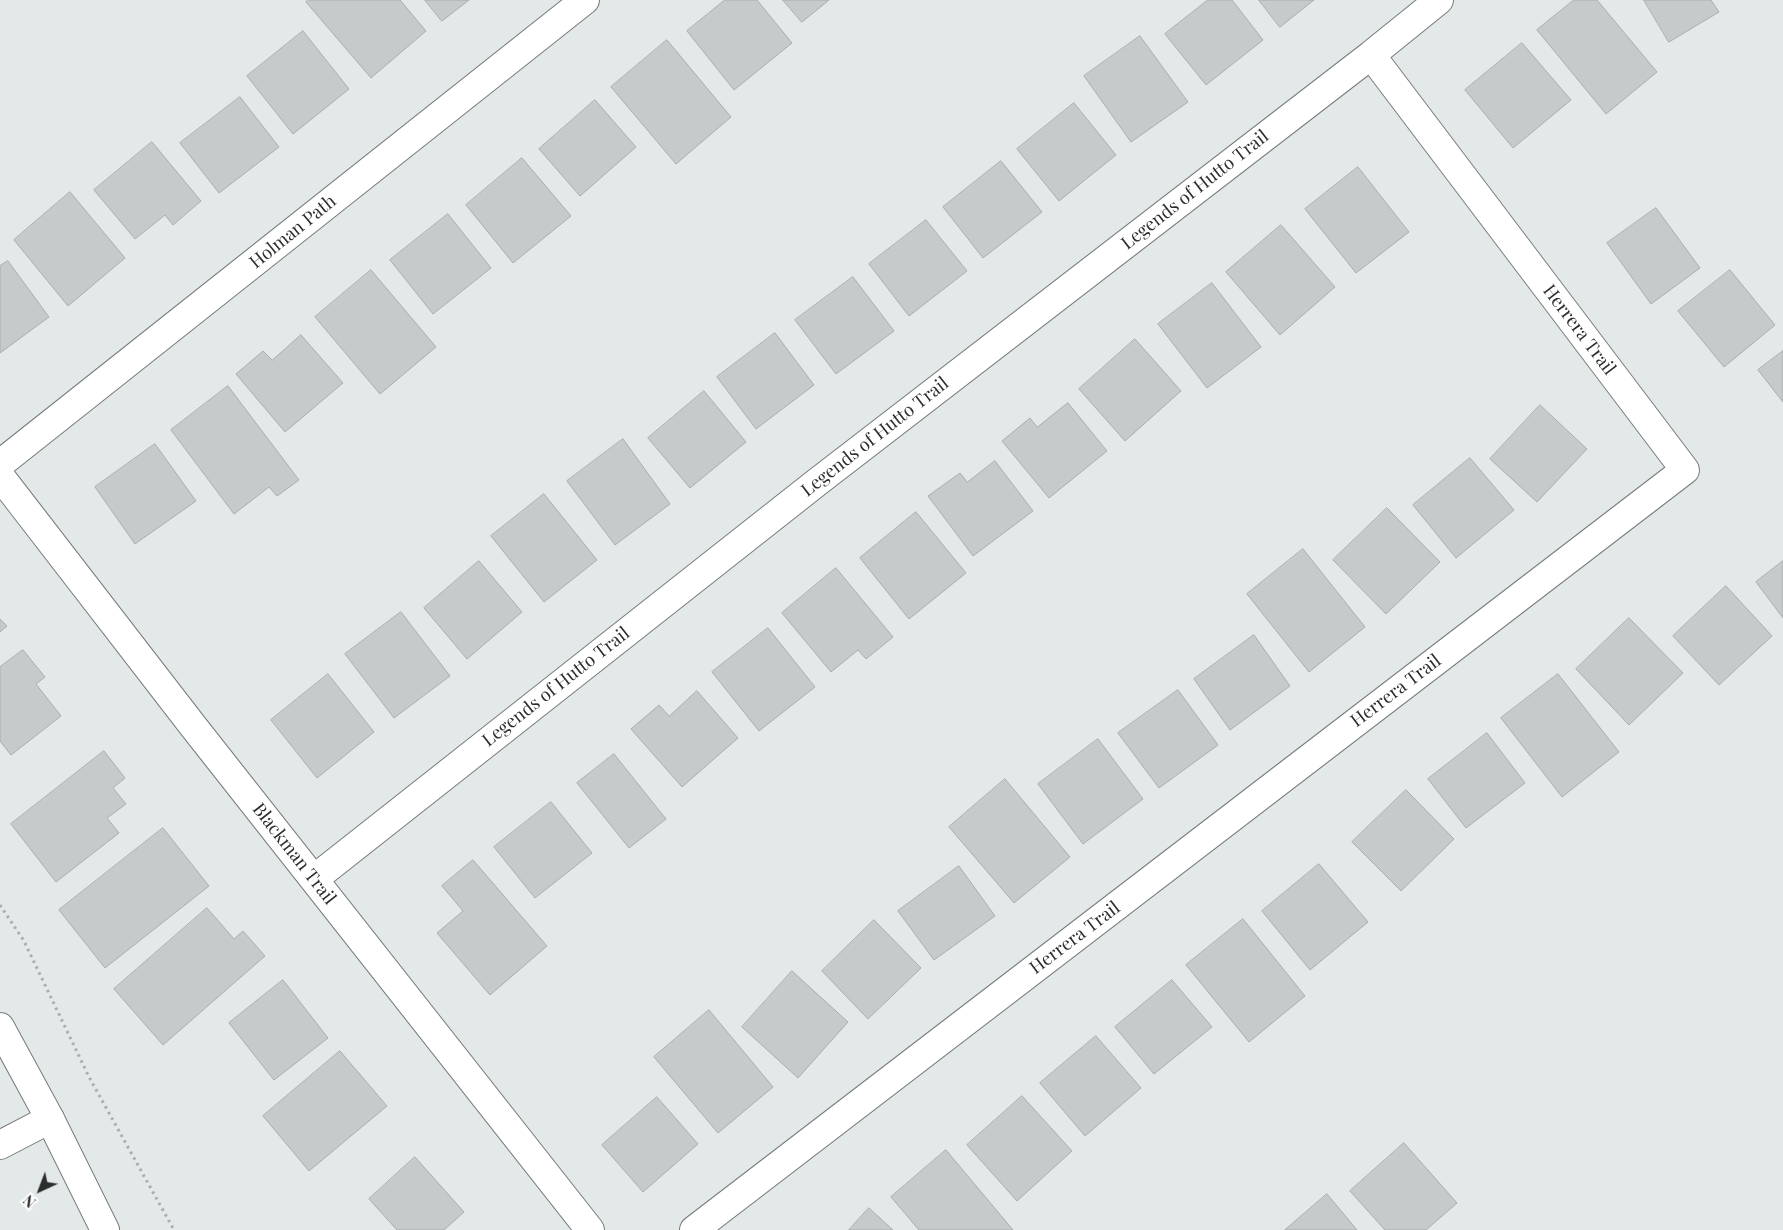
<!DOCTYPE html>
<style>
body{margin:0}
#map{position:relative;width:1783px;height:1230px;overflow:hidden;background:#e3e8e8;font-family:"Playfair Display",serif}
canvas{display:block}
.north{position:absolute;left:15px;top:1165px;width:50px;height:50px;-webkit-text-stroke:4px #fff;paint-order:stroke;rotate:223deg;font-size:14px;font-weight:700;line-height:20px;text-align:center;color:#2c2e2e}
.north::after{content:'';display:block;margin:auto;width:18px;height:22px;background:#2c2e2e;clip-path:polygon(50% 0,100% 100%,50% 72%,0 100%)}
</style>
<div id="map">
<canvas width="1783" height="1230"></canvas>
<div class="north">N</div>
</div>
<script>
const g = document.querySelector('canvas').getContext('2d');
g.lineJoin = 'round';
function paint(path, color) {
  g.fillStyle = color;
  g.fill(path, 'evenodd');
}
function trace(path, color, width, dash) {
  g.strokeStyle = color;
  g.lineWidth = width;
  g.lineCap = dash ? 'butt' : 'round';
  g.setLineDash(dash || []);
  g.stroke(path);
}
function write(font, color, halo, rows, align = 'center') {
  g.font = font + ' "Playfair Display",serif';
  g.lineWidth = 4;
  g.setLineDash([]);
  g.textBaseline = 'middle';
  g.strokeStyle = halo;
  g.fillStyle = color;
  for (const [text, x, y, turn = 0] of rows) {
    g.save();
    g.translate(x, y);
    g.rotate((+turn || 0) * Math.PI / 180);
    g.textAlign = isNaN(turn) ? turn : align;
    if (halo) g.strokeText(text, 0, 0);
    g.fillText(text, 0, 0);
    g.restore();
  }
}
const building = new Path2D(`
 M308 0H400L426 31 371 78 306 2Z
 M425 0H469L442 21Z
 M725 0H757L792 43 734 90 687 31Z
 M783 0H829L802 22Z
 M1208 0H1232L1263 40 1206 85 1165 34Z
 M1259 0H1314L1280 27Z
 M1574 0H1597L1657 72 1606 114 1537 30Z
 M1644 0H1711L1719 12 1669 42Z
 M303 31 349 89 293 134 247 76Z
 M1140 36 1188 102 1131 142 1084 76Z
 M667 40 731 117 676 164 611 87Z
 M1522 43 1571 100 1513 148 1465 90Z
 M240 97 279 147 219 193 180 143Z
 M595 100 636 147 580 196 539 149Z
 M1074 103 1116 155 1059 201 1017 149Z
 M152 142 201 201 173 225 165 215 135 239 94 190Z
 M522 158 571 216 513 263 466 205Z
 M1001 161 1042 212 983 258 943 207Z
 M1358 167 1409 232 1356 273 1305 209Z
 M70 192 125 258 68 306 14 240Z
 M1656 208 1700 268 1651 304 1607 243Z
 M448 214 491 268 433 314 390 260Z
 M926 220 967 271 909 316 869 264Z
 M1281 225 1335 287 1280 335 1226 272Z
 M8 261 49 317 0 353V266Z
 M371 270 436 347 380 394 315 317Z
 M1730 270 1775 325 1724 367 1678 311Z
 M853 277 894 331 836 374 795 320Z
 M1212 283 1261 347 1207 388 1158 324Z
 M775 333 814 385 756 429 717 377Z
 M301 335 343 383 285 432 236 374 263 351 272 360Z
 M1135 339 1181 391 1125 441 1079 389Z
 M1783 351V402L1758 370Z
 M228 386 299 480 277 496 269 487 234 514 171 430Z
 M704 391 746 442 690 488 648 438Z
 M1068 403 1107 451 1049 498 1002 441 1030 418 1037 427Z
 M1540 405 1587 449 1537 502 1490 459Z
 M623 439 670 504 615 545 567 481Z
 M155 444 196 501 135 544 95 487Z
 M1470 458 1514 510 1456 558 1413 505Z
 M995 461 1033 511 973 556 928 496 960 473 967 482Z
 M544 494 597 560 544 602 491 536Z
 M1387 508 1440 562 1386 614 1333 560Z
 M916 512 966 573 909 619 860 558Z
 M1303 549 1365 627 1309 672 1247 594Z
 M479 561 522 612 467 659 424 608Z
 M1783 561V618L1756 582Z
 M836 568 893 637 866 659 858 650 831 672 782 613Z
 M1726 586 1772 636 1719 685 1673 636Z
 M401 612 450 676 394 718 345 654Z
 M1629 618 1683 673 1629 725 1576 669Z
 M0 619 7 626 0 632Z
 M768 628 815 687 759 731 712 672Z
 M1254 635 1290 686 1230 730 1194 679Z
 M23 650 45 677 36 684 61 716 11 755 0 741V667Z
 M328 674 374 732 317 778 271 720Z
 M1558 674 1619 752 1562 797 1501 718Z
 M1178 690 1218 745 1159 788 1118 733Z
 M697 691 738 738 682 787 631 729 659 705 669 716Z
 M1487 733 1525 783 1466 828 1428 779Z
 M1098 739 1143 799 1083 844 1038 784Z
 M104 751 125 778 113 788 126 804 107 818 119 833 56 882 11 824Z
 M614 754 666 819 629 848 577 783Z
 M1005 779 1070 857 1014 903 949 827Z
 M1406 790 1454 839 1401 891 1352 842Z
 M551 802 592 853 535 898 494 847Z
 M163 828 209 886 105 968 59 910Z
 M473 860 547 946 490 995 437 933 463 911 442 886Z
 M1319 864 1368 922 1310 970 1262 911Z
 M959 866 995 916 934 960 898 911Z
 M207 908 234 939 243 931 265 956 163 1045 114 989Z
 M1243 919 1305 996 1249 1042 1186 965Z
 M874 920 921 968 868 1019 822 971Z
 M792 971 848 1022 798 1078 742 1027Z
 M283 980 328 1038 274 1080 229 1023Z
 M1172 980 1212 1027 1154 1074 1115 1027Z
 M709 1010 773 1087 718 1133 654 1057Z
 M1096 1036 1141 1088 1085 1136 1040 1083Z
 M340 1051 387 1106 309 1171 263 1116Z
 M1022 1096 1072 1151 1017 1201 967 1145Z
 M657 1097 698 1144 643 1192 602 1145Z
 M1404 1143 1457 1203 1426 1230H1385L1350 1191Z
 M946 1150 1013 1230H919L891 1197Z
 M415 1157 464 1212 444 1230H397L369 1199Z
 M1327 1194 1357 1230H1285Z
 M869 1208 893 1230H849Z`);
paint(building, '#c5caca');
trace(building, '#a8adad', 1);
const minor = new Path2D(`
 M0 464 585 0
 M0 476 193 726 590 1230
 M314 879 816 483 1371 55 1439 0
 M0 1145 50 1119
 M694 1230 1685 470 1371 55`);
const tertiary = new Path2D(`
 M0 1027 50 1119 105 1230`);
trace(minor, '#777b7c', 30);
trace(tertiary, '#777b7c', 30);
trace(new Path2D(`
 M0 905 24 941 89 1077 174 1230`), '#a9adad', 3, [2.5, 4]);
trace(minor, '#fff', 28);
trace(tertiary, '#fff', 28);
write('18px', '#2c2e2e', '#fff', [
 ["Legends of Hutto Trail",1195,190,-38],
 ["Holman Path",293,232,-39],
 ["Herrera Trail",1579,330,53],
 ["Legends of Hutto Trail",875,437,-38],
 ["Legends of Hutto Trail",556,687,-38],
 ["Herrera Trail",1396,691,-37],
 ["Blackman Trail",294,854,52],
 ["Herrera Trail",1075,938,-37]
]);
</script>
